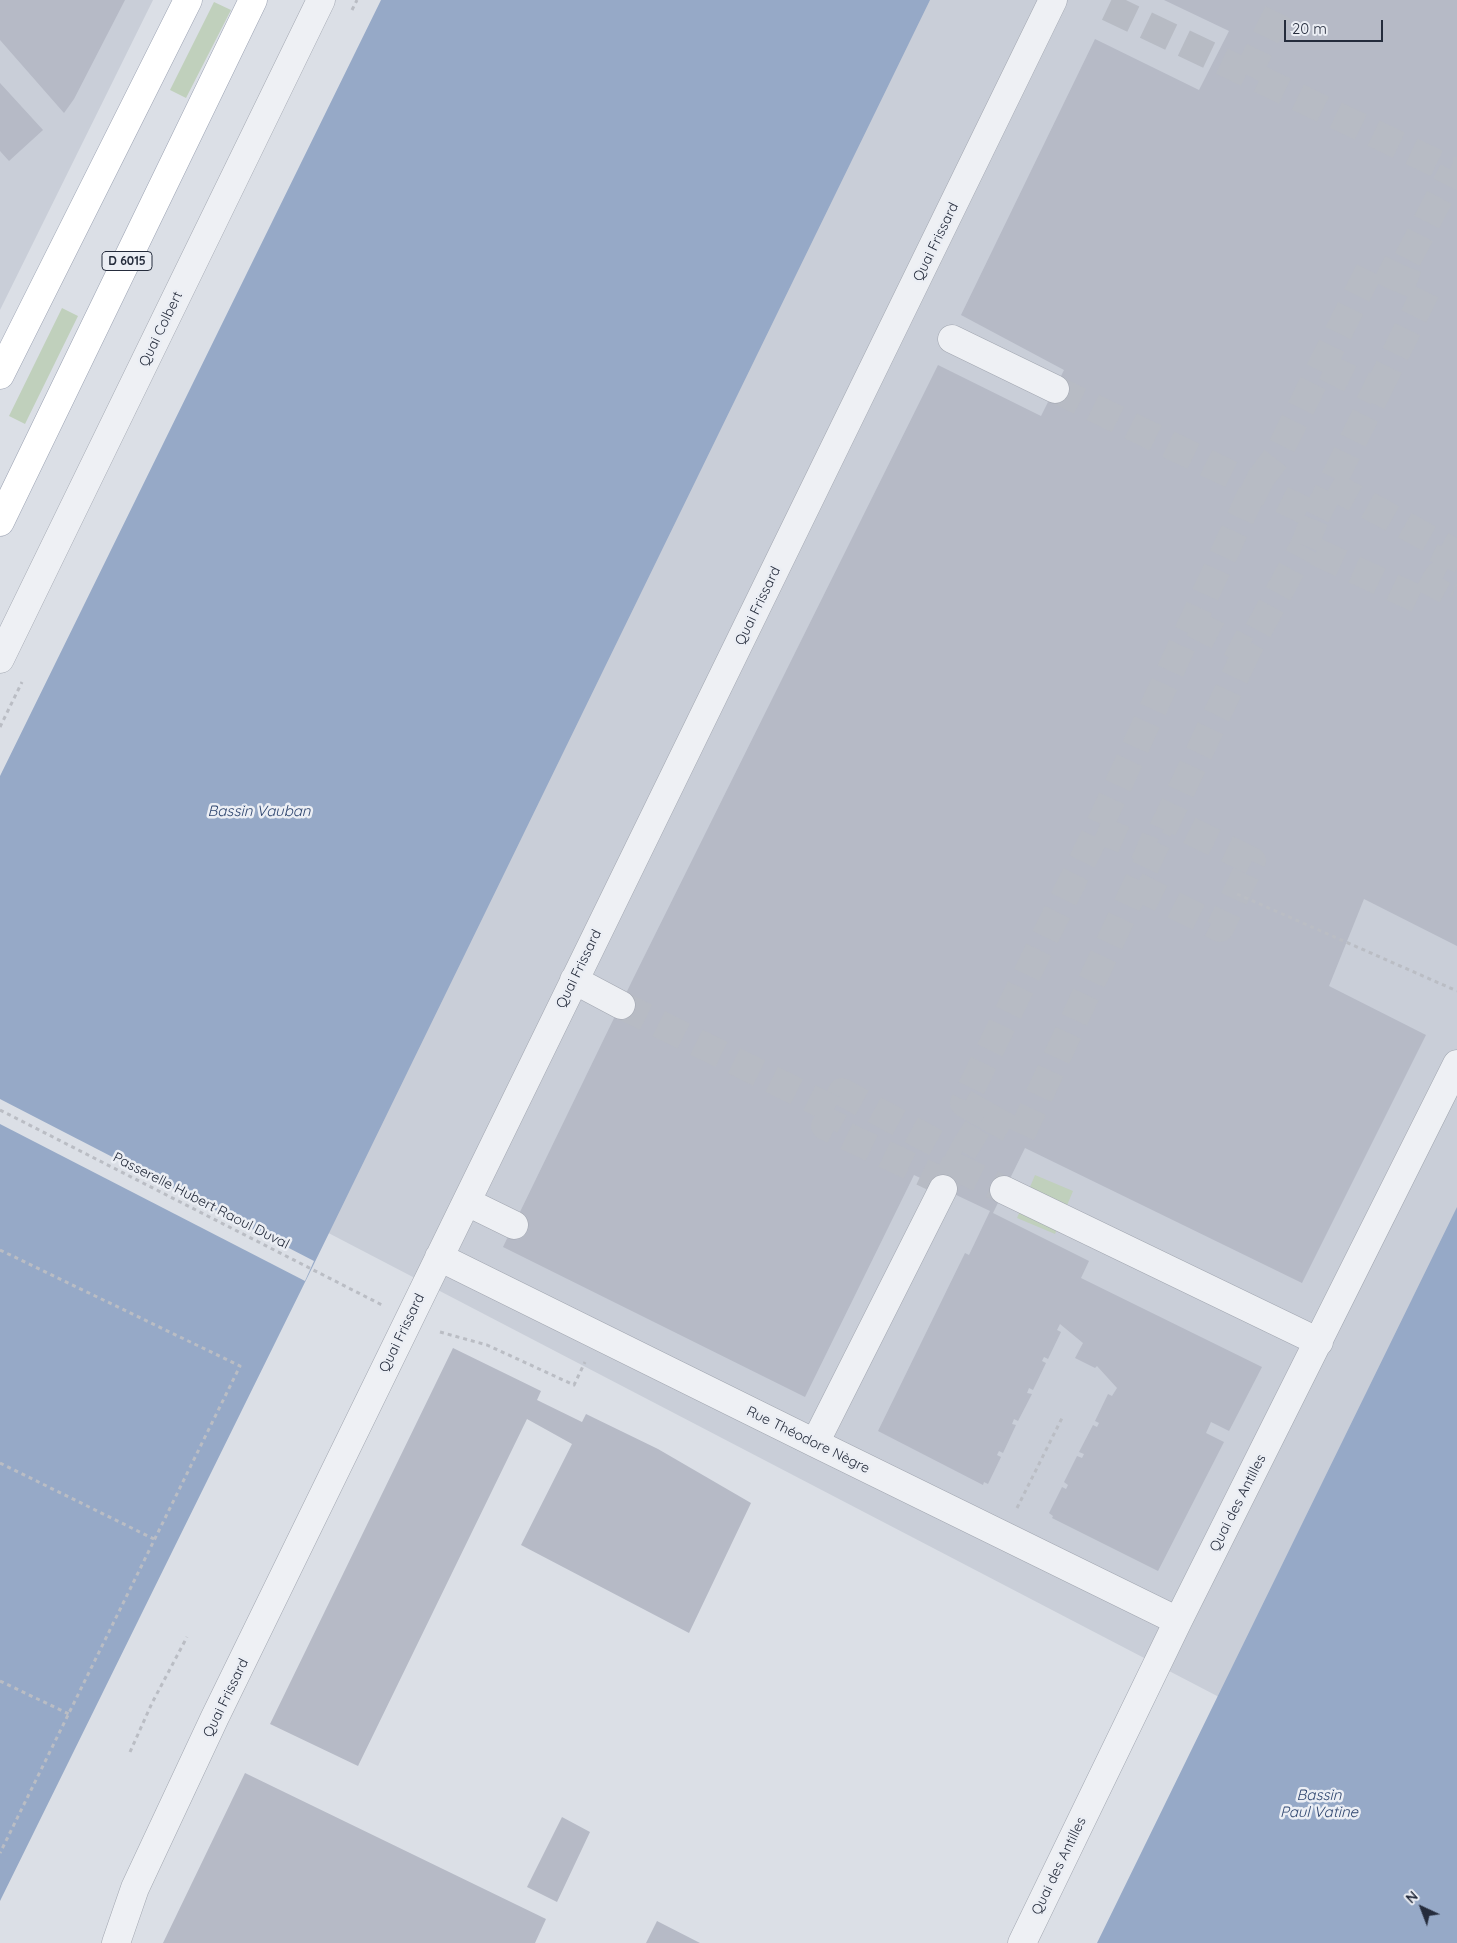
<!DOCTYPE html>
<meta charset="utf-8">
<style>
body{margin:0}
#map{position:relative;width:1457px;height:1943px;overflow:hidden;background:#dbdfe6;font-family:Quicksand,sans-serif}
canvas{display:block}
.north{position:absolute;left:1397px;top:1883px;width:50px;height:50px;-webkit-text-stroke:4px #ebeef4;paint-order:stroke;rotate:317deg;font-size:14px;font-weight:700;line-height:20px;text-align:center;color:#252c3c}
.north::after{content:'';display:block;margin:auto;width:18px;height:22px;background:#252c3c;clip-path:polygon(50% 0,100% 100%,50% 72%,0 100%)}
.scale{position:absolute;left:1284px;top:20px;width:99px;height:22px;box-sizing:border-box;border:2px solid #252c3c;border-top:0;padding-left:6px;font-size:15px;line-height:18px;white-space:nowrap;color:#252c3c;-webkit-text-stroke:4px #ebeef4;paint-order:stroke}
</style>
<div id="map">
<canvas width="1457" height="1943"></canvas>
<div class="north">N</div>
<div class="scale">20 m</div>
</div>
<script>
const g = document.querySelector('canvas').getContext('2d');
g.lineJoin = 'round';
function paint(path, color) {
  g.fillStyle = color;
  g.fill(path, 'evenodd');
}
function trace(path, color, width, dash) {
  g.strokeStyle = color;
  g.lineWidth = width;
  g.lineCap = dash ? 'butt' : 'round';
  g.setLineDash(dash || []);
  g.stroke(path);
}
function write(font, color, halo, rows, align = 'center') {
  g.font = font + ' Quicksand,sans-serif';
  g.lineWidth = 5;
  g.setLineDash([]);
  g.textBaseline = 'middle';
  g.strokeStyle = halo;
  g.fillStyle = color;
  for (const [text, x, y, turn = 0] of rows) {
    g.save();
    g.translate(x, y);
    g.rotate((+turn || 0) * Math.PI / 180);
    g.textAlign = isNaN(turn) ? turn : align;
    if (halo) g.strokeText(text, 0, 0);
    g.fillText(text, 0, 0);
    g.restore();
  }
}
paint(new Path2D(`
 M0 0H153L0 310Z
 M829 0H1457V1821L292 1214Z`), '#c9ced8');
paint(new Path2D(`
 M214 2 231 10 186 98 170 90Z
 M62 308 78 316 25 424 9 416Z
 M1035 1175 1073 1191 1055 1234 1017 1218Z`), '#c0d0bc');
paint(new Path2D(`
 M381 0H930L311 1270 0 1901V776Z
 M1457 1207V1943H1097Z`), '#96a9c7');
paint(new Path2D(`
 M0 1099 314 1261 305 1281 0 1124Z`), '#dbdfe6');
paint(new Path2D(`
 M0 0H125L74 99 64 113 0 40Z
 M1164 0H1457V946L1364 899 1329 986 1426 1035 1302 1283 1025 1148 993 1213 1089 1261 1081 1278 1262 1367 1229 1431 1211 1422 1206 1433 1224 1442 1158 1571 1052 1518 1053 1516 1049 1513 1062 1487 1066 1489 1068 1485 1064 1482 1077 1456 1082 1458 1084 1454 1079 1452 1093 1425 1097 1427 1099 1423 1095 1421 1108 1394 1112 1396 1117 1388 1097 1366 1095 1368 1075 1358 1083 1343 1060 1324 1057 1330 1061 1332 1048 1359 1044 1357 1042 1361 1046 1363 1033 1390 1029 1388 1027 1393 1032 1394 1018 1421 1014 1419 1012 1424 1016 1425 1003 1453 999 1451 997 1455 1001 1457 988 1484 984 1482 983 1485 878 1431 965 1253 969 1255 990 1211 914 1175 805 1397 503 1247 632 981 938 365 1041 416 1064 370 961 315 1095 39 1199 90 1229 31Z
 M0 83 43 130 9 161 0 151Z
 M453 1348 541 1391 537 1400 582 1422 586 1414 658 1449 751 1503 689 1633 521 1545 572 1444 527 1419 358 1766 270 1724Z
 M245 1773 546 1919 535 1943H163Z
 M562 1817 590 1832 557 1902 527 1887Z
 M657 1921 700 1943H646Z`), '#b6bac6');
trace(new Path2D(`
 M1108 7 1453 171H1457
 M1247 75 1284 0
 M1055 389 1316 516 1304 546 1424 602 1438 576 1457 585
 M1377 392 1427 289 1398 278
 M1331 485 1450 550 1438 576
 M1316 516 1377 392 1322 365
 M1193 623 1247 651 1304 546
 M1098 829 1153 852
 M1136 886 1220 928 1252 861 1168 820
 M621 1005 834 1110 842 1092 960 1156
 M834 1110 825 1126 946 1183
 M985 1115 1021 1135 1136 886 1247 651
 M954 1166 1004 1190
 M943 1189 954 1166 985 1115 964 1103 1098 829 1255 486 1276 458 1372 265 1398 278 1453 171`), '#b7bbc4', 28, [28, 14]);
const minor = new Path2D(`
 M952 339 1055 389
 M0 659 321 0
 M574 980 621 1005
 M1004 1190 1319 1342
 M467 1202 514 1225
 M439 1257 815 1443 1178 1621
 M815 1443 943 1189
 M116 1943 135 1888 215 1717 1053 0
 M1022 1943 1178 1621 1457 1064`);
const major = new Path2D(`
 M0 375 188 0
 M0 522 253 0`);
trace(minor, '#a1a6b0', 29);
trace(major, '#9ba2b2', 29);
trace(new Path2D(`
 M352 10 357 0
 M0 727 22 682
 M1237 894 1457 991
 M0 1110 382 1305
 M0 1250 240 1366 0 1853
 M440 1332 487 1345 574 1385 585 1362
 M0 1463 154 1539
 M1017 1508 1063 1416
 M0 1681 69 1714
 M130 1752 152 1703 187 1637`), '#babdc4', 3, [4, 4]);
trace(minor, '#eef0f4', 28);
trace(major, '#fff', 28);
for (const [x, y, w] of [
 [127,261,50]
]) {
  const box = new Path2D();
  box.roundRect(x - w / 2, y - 9.5, w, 19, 4);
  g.fillStyle = '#ebeef4';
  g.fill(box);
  trace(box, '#252c3c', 1);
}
write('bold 12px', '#252c3c', null, [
 ["D 6015",127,261]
]);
write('14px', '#252c3c', '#ebeef4', [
 ["Quai Frissard",936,242,-64],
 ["Quai Colbert",161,329,-64],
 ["Quai Frissard",758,606,-64],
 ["Quai Frissard",579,969,-64],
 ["Passerelle Hubert Raoul Duval",201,1201,27],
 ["Quai Frissard",402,1333,-64],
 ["Rue Théodore Nègre",808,1440,26],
 ["Quai des Antilles",1238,1503,-63],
 ["Quai Frissard",226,1698,-64],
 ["Quai des Antilles",1059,1866,-64]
]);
write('italic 15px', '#304770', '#ebeef4', [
 ["Bassin Vauban",259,811],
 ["Bassin",1319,1795],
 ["Paul Vatine",1319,1812]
]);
</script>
